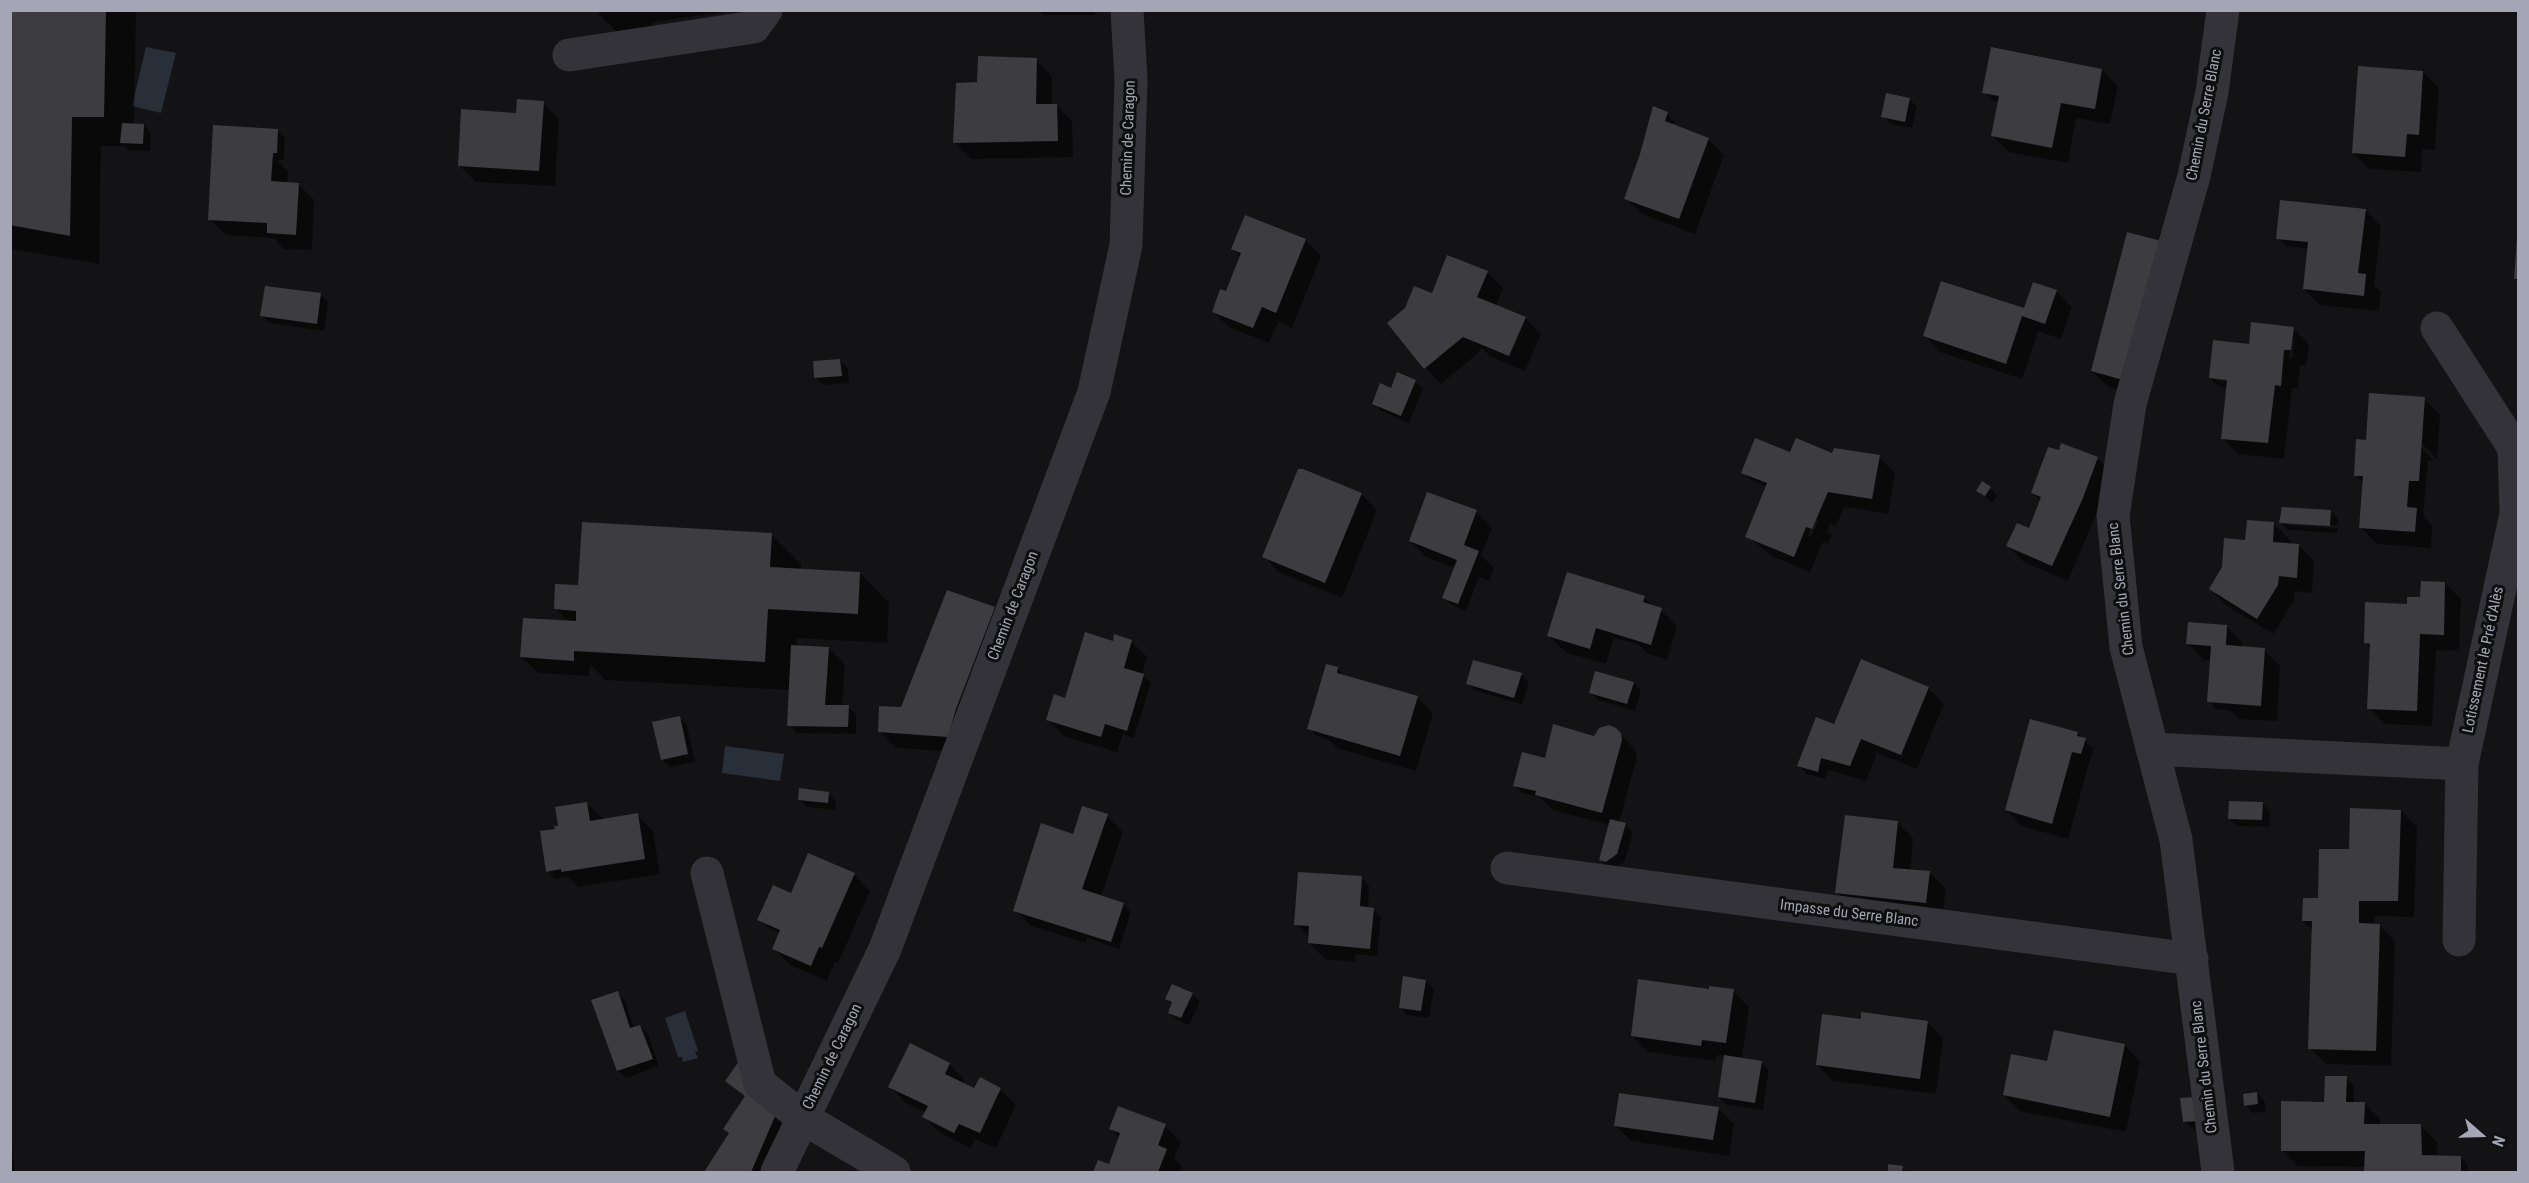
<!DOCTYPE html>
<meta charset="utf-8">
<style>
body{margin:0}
#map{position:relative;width:2529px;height:1183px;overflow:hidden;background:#131214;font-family:"Roboto Condensed",sans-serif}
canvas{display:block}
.frame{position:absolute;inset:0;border:12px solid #a4a6b5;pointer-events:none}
.north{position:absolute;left:2451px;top:1105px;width:60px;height:60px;-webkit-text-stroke:4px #0e0e0f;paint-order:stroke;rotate:110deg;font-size:16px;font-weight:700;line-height:24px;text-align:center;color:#a4a6b5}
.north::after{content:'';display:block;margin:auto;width:21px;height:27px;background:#a4a6b5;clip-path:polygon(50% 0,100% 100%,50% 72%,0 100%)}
</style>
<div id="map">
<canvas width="2529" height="1183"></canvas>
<div class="frame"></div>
<div class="north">N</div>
</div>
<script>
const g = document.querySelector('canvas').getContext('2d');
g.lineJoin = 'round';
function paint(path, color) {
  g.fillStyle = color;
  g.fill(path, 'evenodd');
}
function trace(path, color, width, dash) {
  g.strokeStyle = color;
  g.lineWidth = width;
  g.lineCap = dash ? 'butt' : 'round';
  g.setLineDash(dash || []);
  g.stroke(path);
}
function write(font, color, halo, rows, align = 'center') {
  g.font = font + ' "Roboto Condensed",sans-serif';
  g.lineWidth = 6;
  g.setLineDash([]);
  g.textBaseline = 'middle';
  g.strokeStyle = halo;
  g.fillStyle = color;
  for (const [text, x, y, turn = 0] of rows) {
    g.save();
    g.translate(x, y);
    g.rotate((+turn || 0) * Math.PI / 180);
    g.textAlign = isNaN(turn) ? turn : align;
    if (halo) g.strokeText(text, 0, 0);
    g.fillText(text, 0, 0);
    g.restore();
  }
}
paint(new Path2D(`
 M146 47 176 53 161 113 132 106Z
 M725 746 784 754 780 781 722 773Z
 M685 1011 698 1051 695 1052 698 1058 683 1062 682 1057H678L665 1018Z`), '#292f38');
paint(new Path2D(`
 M10 10H136L134 125H144L151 133 150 151 129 150 125 146H101L99 264 10 249Z
 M595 10H740L653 22 655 38 625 41Z
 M1038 10H1095V15H1043Z
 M2045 59 2102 70 2118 86 2110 124 2076 118 2068 163 2009 152 1993 136 1999 102 1992 100 1984 92Z
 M1036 60 1052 76V105H1056L1072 121 1073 157 971 159 955 143 979 84Z
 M2423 72 2439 88 2435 150 2422 149 2421 172 2369 169 2353 153Z
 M1909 99 1917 107 1912 128 1891 124 1883 116Z
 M543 103 559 119 555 186 476 182 460 166 517 114Z
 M1667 114 1675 122 1673 126 1708 139 1724 155 1695 234 1642 214 1626 198Z
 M277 130 285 138 284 160H277L288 171 287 184H298L314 200 312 250 284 249 273 238 226 235 210 219Z
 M2365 210 2381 226 2374 285 2381 292 2379 311 2320 305 2304 289 2309 249 2286 246 2278 238Z
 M2128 234 2138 395 2108 387 2092 371Z
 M2518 235V281L2516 278Z
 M1305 240 1321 256 1292 328 1278 322 1269 343 1229 327 1213 312 1227 293 1241 257 1233 249Z
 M1487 272 1503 288 1496 306 1525 318 1541 334 1525 371 1490 356 1481 347 1478 353 1441 384 1425 368 1430 294Z
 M2056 291 2072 307 2061 339 2038 331 2022 379 1940 352 1925 336 2025 310Z
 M320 294 328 302 324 331 270 323 262 316Z
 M2293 328 2309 344 2306 366 2300 365 2298 388H2292L2284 459 2238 454 2222 438 2228 387 2218 386 2210 378 2251 346ZM2291 340H2294L2292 358H2289ZM2217 378 2234 379V382L2217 381Z
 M840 361 848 368 849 383 823 385 816 377Z
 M1415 381 1423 389 1409 423 1382 411 1374 404 1391 390Z
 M2424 399 2440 415 2437 459 2420 442V446L2434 461 2428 460 2423 516 2432 525 2431 548 2377 544 2361 528 2363 483 2355 475 2367 441Z
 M1791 454 1879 457 1895 473 1888 514 1844 507 1836 526 1830 524 1827 532 1832 536 1828 544 1823 542 1810 572 1772 556 1747 536 1767 486 1751 480 1743 472ZM1815 519 1818 521 1811 537 1808 536Z
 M2097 458 2113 474 2068 581 2024 562 2008 546 2030 529 2041 501 2032 493Z
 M1990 488 1997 496 1993 503 1978 491Z
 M1361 494 1377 510 1342 598 1279 572 1263 556Z
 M2330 511 2338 519 2337 533 2288 530 2280 522ZM2288 522 2337 525V528L2288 525Z
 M1476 512 1492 528 1481 555 1494 568 1489 581 1479 577 1466 611 1452 605 1444 597 1455 568 1426 557 1410 541Z
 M2274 524 2290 540V544L2298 545 2314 561 2312 593 2294 591V601L2273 634 2226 605 2210 589 2246 541Z
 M772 535 801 564V570L860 573 889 603 887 643 797 638V646L829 648 845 664 842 706 848 707 856 714V734L797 733 789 725 790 690 605 680 590 664 589 676 538 673 522 657 569 622 556 609 579 587Z
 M2445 583 2461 599 2459 651 2436 650 2432 726 2385 724 2369 708 2371 649 2365 643 2408 605Z
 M1644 597 1654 607 1661 610 1677 626 1667 660 1649 654 1638 644 1614 638 1606 664 1565 652 1549 636Z
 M994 608 1010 624 963 752 896 748 880 732Z
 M2227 627 2243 643 2242 648 2264 650 2280 666 2277 721 2238 719 2230 710 2216 709 2208 701 2211 660H2204L2188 644Z
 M1131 641 1147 657 1142 675 1151 683 1134 738 1123 734 1117 752 1064 736 1048 720 1066 699Z
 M1337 669 1346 677 1417 697 1433 713 1416 771 1337 748 1329 740 1317 736 1309 728Z
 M1521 675 1529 683 1522 704 1475 691 1468 683Z
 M1633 683 1641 691 1635 711 1598 700 1591 693Z
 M1928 688 1944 704 1917 769 1877 753 1866 781 1828 770 1825 779 1807 774 1799 766 1834 726Z
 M679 718 687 725 695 762 670 767 662 760Z
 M2077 733 2093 749 2068 839 2022 826 2006 810Z
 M1620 734 1636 751 1637 757 1619 823 1625 825 1633 832 1624 862 1614 869 1608 867 1601 860 1610 825 1553 810 1540 797 1522 793 1515 785 1546 760 1595 738Z
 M828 793 836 801 835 810 807 807 799 799Z
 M586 803 603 819 637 815 653 831 660 874 579 887 568 877 555 879 547 871 556 830Z
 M2262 804 2270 811 2269 827 2237 826 2229 818Z
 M2401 811 2417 827 2414 917 2375 916 2374 925H2379L2395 941 2391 1066 2326 1064 2310 1048 2313 931 2303 921 2319 899Z
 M1107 816 1123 832 1101 897 1123 904 1131 912 1119 949 1087 938 1086 943 1031 926 1015 910 1074 836Z
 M1897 822 1913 838 1910 871 1930 873 1946 889 1942 918 1853 908 1837 892Z
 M854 875 870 891 838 963 835 962 827 981 790 965 774 949 781 934 767 927 759 920 792 895Z
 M1362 878 1369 886 1368 908 1373 909 1381 917 1377 956 1355 954V962L1325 959 1309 943 1310 938 1296 924Z
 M1405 978 1426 982 1434 989 1429 1018 1408 1015 1400 1007Z
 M1710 991H1733L1749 1007 1742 1059 1761 1062 1769 1070 1763 1110 1727 1105 1719 1097 1726 1056 1717 1055 1716 1061 1648 1052 1632 1036Z
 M617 993 625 1001 634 1028 640 1026 648 1034 659 1066 626 1078 618 1071Z
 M1192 994 1200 1002 1189 1025 1177 1020 1170 1012 1173 1004 1167 998Z
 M1862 1021 1927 1022 1943 1038 1936 1094 1833 1081 1817 1065Z
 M2124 1045 2140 1061 2126 1132 2020 1111 2004 1095 2048 1063Z
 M743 1059 791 1131 772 1172H706L730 1134 746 1097 727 1081Z
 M949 1064 965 1080 963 1084 975 1090 1000 1089 1016 1105 996 1148 975 1139 971 1148 940 1133 924 1117 926 1112 906 1103 890 1087Z
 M2346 1078 2354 1085V1103H2364L2380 1119V1125L2421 1126 2437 1142V1157H2461L2468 1165V1172H2366V1167L2298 1166 2282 1150 2328 1103Z
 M2257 1094 2265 1102V1112L2253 1113 2246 1106Z
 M2182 1099 2204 1128 2193 1129 2185 1122Z
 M1718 1108 1734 1124 1729 1156 1631 1141 1615 1125Z
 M1165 1126 1181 1142 1174 1158 1182 1166 1180 1172H1095L1099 1162 1110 1166 1120 1138 1111 1129Z
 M11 1138 15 1172H10Z
 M1890 1166 1902 1167 1907 1172H1889Z`), '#0007');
paint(new Path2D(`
 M10 10H106L104 117H72L70 236 10 225Z
 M1991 47 2102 69 2095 109 2061 103 2052 148 1991 136 1999 96 1982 93Z
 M978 56 1037 58 1036 104H1057L1058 141 953 143 956 83 977 82Z
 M2358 66 2423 71 2419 135 2407 134 2405 157 2352 153Z
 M1886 93 1910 98 1905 122 1881 117Z
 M517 99 544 101 539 171 458 166 461 109 516 113Z
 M1653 106 1668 112 1665 121 1709 138 1679 219 1624 199 1640 154Z
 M122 123 144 124 143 144 120 143Z
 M213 125 278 129 277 153H273L271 181 299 183 296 235 267 233V223L208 220Z
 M2280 200 2366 209 2358 273 2366 274 2364 296 2303 289 2308 242 2276 239Z
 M1245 215 1306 239 1276 313 1262 307 1253 328 1212 312 1220 289 1226 291 1241 253 1231 249Z
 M2127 232 2161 241 2123 380 2091 371Z
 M2517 237H2518V279H2514Z
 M1447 255 1488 271 1477 297 1526 317 1509 356 1463 337 1424 369 1387 323 1405 308 1414 286 1432 293Z
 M1941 281 2024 308 2033 282 2057 290 2045 324 2022 316 2006 364 1923 336Z
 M265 286 321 293 317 324 260 316Z
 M2251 322 2294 327 2291 350H2284L2281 386 2275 385 2268 443 2221 439 2227 380 2209 378 2213 340 2249 344Z
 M840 359 842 376 814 378 813 361Z
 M1397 372 1416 380 1401 416 1372 404 1380 383 1391 388Z
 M2369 393 2425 397 2419 481H2409L2407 507 2417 508 2415 532 2359 528 2363 476H2354L2356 439 2366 440Z
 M1755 438 1790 452 1796 438 1832 453 1834 448 1880 455 1872 499 1828 492 1812 529 1806 527 1794 557 1745 537 1767 483 1741 473Z
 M2061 443 2098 457 2083 498 2052 566 2006 546 2017 523 2029 528 2041 497 2031 493 2048 447 2059 450Z
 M1298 469H1303L1362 493 1325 583 1262 557Z
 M1982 481 1991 487 1985 496 1976 491Z
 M1427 492 1477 510 1464 545 1479 551 1458 604 1442 598 1457 560 1409 541Z
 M2282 507 2331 510 2330 526 2279 523Z
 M2247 520 2274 522 2273 542 2299 544 2297 578 2279 576 2278 585 2257 619 2209 589 2222 567 2224 538 2245 540Z
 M582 522 772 533 770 567 860 572 858 614 768 609 765 662 574 651V661L520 657 523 618 576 621V611L554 609 555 584 578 585Z
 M1567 572 1645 596 1643 602 1662 608 1651 645 1596 628 1590 649 1547 636Z
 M2421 581 2445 582 2444 635 2420 634 2417 711 2367 709 2370 644 2364 643 2365 602 2407 604V597H2420Z
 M947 590 995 607 956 709 948 737 878 732 879 706 901 707Z
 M2188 622 2227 625 2226 645 2265 648 2261 706 2207 702 2211 646 2186 644Z
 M1085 632 1113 641 1114 634 1132 640 1124 668 1144 674 1127 731 1105 724 1101 737 1046 720 1054 694 1065 698Z
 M791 645 829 647 825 705H849L848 727 787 726Z
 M1861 659 1929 687 1901 755 1861 739 1850 766 1821 758 1818 772 1797 766 1816 717 1834 724Z
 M1473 660 1522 673 1514 698 1466 684Z
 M1326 664 1338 667 1337 673 1418 696 1400 756 1307 729Z
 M1595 671 1634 682 1627 704 1589 693Z
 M680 716 688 754 661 760 652 722Z
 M2030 719 2078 732 2077 736 2086 738 2081 754 2072 752 2052 824 2005 810Z
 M1553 724 1594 736 1599 728 1609 725 1616 728 1621 733 1622 740 1602 813 1535 795 1536 791 1513 786 1522 752 1545 758Z
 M799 788 829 792 828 803 798 800Z
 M2229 801 2263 802 2262 820 2228 819Z
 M587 802 590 821 638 813 645 859 561 872V869L546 872 540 831 555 829 554 826H558L555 807Z
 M1082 806 1108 814 1082 889 1124 903 1111 942 1013 911 1041 823 1073 834Z
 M2350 808 2401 810 2398 901H2359V923L2380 924 2376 1051 2308 1049 2312 921H2302L2303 898H2318L2319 849H2349Z
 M1845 815 1898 821 1893 868 1930 871 1926 903 1835 893Z
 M1610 819 1626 823 1617 854 1606 862 1599 860Z
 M808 853 855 873 822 948 819 947 811 966 772 949 780 930 757 920 773 885 791 893Z
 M1298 872 1362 876 1360 906 1374 908 1370 949 1308 943 1309 926 1294 925Z
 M1403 976 1426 980 1421 1011 1399 1008Z
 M1638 979 1709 989V986L1734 989 1726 1043 1702 1040 1701 1046 1631 1036Z
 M1172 984 1193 993 1181 1018 1168 1013 1172 1002 1165 999Z
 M618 991 630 1028 640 1025 653 1059 617 1071 591 1000Z
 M1861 1012 1928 1021 1920 1079 1816 1065 1822 1014 1861 1019Z
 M2054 1030 2125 1044 2110 1117 2003 1095 2011 1054 2047 1061Z
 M910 1043 950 1063 945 1074 974 1088 980 1077 1001 1088 980 1133 959 1124 954 1133 922 1117 928 1106 888 1087Z
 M1724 1055 1762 1061 1755 1103 1718 1097Z
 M742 1057 776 1114 751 1172H704L729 1133 723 1129 745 1096 725 1081Z
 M2325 1076H2347L2346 1102H2365L2364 1124H2421L2422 1155 2461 1156V1172H2364L2365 1151H2281V1101L2324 1102Z
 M2257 1092 2258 1104 2244 1106 2243 1094Z
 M1619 1093 1719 1107 1713 1140 1614 1126Z
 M2194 1097 2197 1121 2183 1122 2180 1098Z
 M1118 1106 1166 1124 1158 1145 1167 1149 1158 1172H1093L1098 1160 1109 1164 1120 1133 1109 1129Z
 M1888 1164 1903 1166 1902 1172H1888Z`), '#3d3c41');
trace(new Path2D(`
 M569 55 754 27 766 10
 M2437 328 2514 448 2516 514 2462 764 2459 940
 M2152 749 2462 764
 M1507 868 2192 959
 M707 873 760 1084 803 1118 894 1172
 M777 1172 885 949 1094 392 1126 245 1131 80 1127 10
 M2218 1172 2176 840 2126 647 2113 516 2130 404 2194 176 2212 92 2223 10`), '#343339', 33);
write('15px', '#a4a6b5', '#0e0e0f', [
 ["Chemin du Serre Blanc",2205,115,-79],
 ["Chemin de Caragon",1129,138,-88],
 ["Chemin du Serre Blanc",2122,589,-97],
 ["Chemin de Caragon",1014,606,-69],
 ["Lotissement le Pré d'Alès",2484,660,-78],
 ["Impasse du Serre Blanc",1849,914,7],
 ["Chemin de Caragon",833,1057,-64],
 ["Chemin du Serre Blanc",2205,1067,-97]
]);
</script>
